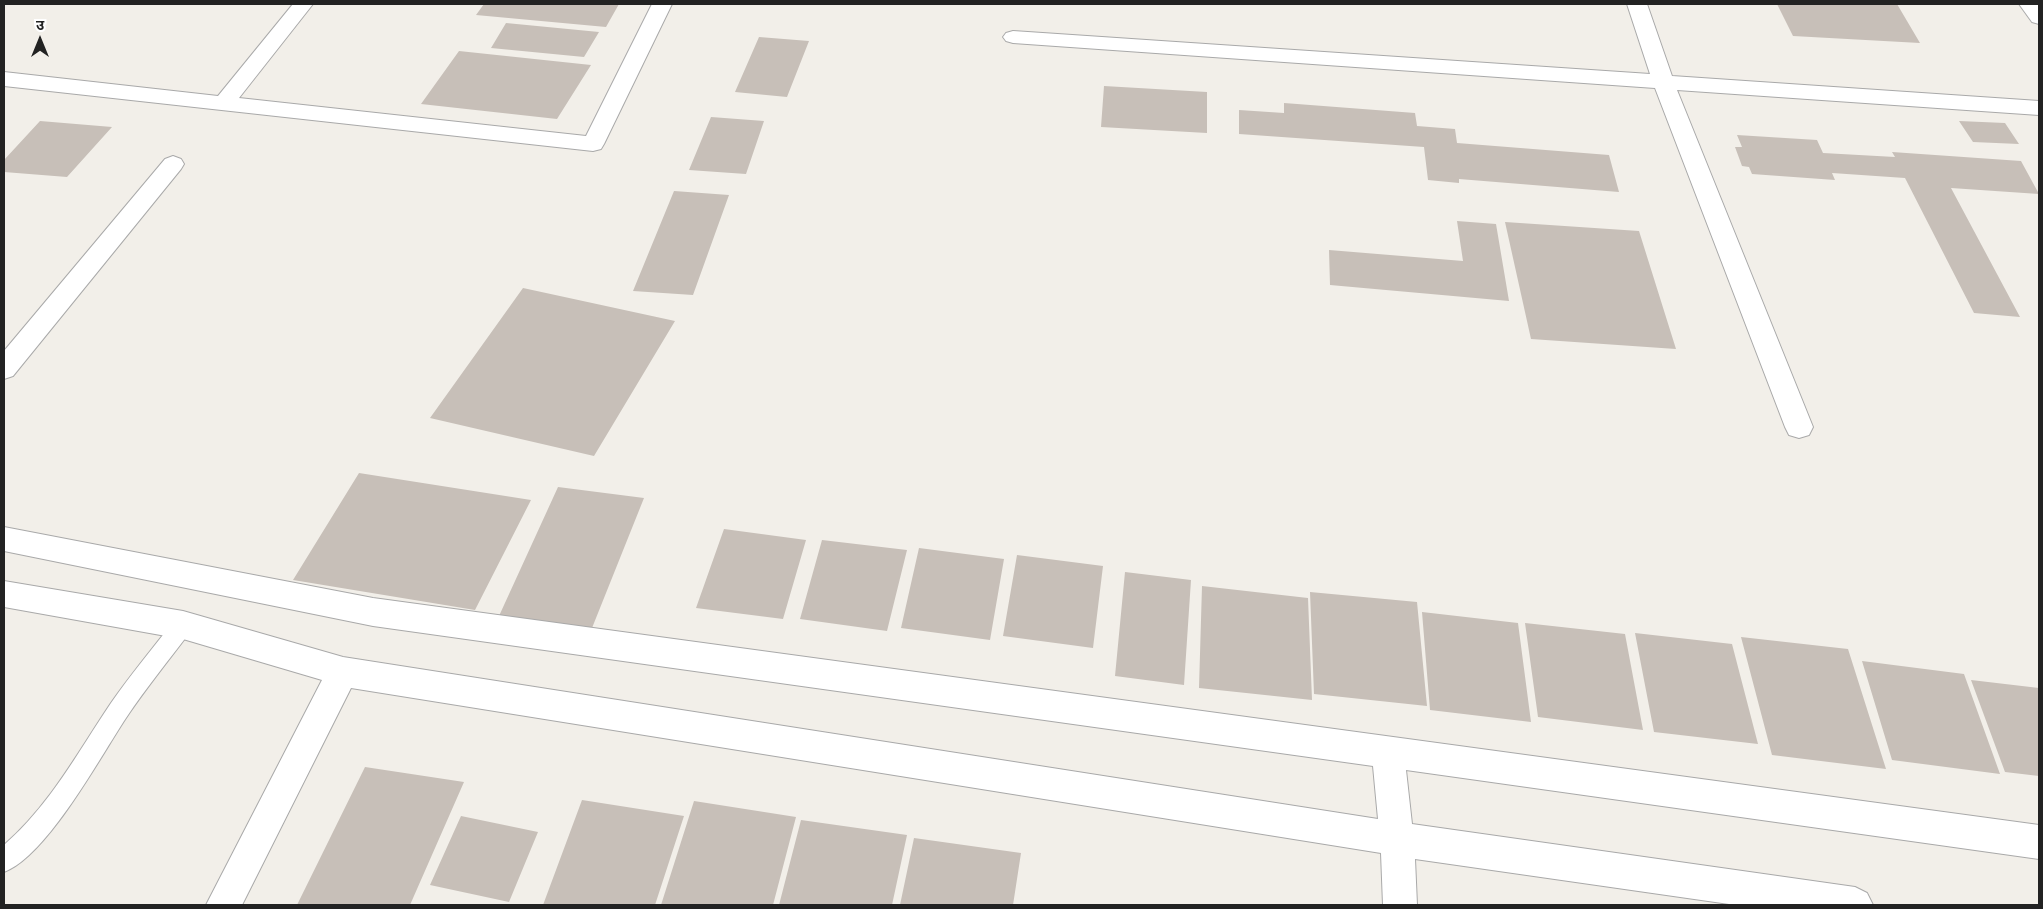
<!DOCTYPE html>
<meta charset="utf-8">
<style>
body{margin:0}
#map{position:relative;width:2043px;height:909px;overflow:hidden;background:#f2efe9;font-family:"DM Sans","Noto Sans Devanagari",sans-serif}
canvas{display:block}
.frame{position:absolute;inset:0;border:5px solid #222;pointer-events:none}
.north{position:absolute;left:15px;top:15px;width:50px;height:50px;-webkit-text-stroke:4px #fff;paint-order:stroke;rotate:0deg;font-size:14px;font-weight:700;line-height:20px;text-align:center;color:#222}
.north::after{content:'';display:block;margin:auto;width:18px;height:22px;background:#222;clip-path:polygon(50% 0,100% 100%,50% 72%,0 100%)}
</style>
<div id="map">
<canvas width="2043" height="909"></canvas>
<div class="frame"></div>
<div class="north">उ</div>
</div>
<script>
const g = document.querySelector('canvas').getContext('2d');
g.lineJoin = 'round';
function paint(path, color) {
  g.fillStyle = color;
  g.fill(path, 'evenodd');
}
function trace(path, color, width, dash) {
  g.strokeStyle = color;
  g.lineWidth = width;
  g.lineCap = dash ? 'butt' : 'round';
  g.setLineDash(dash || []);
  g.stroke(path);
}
paint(new Path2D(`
 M484 4H619L606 27 476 15Z
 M1777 4H1897L1920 43 1793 36Z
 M506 23 599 32 584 57 491 48Z
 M759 37 809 41 787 97 735 92Z
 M459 51 591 65 557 119 421 104Z
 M1104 86 1207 92V133L1101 127Z
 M1284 103 1415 113 1417 126 1455 129 1457 143 1609 155 1619 192 1459 179V183L1428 180 1424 147 1239 134V110L1284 113Z
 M711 117 764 121 746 174 689 170Z
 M40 121 112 127 67 177 4 172V160Z
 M1959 121 2005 123 2019 144 1973 142Z
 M1737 135 1817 140 1823 153 1895 157 1892 152 2021 161 2039 194 1951 188 2020 317 1974 313 1905 178 1832 173 1835 180 1752 174 1749 167 1742 166 1735 147H1742Z
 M674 191 729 195 693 295 633 291Z
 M1457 221 1496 224 1509 301 1330 285 1329 250 1463 261Z
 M1505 222 1639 231 1676 349 1531 339Z
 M523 288 675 321 594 456 430 418Z
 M359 473 531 500 475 610 293 580Z
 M558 487 644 498 592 628 499 616Z
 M724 529 806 540 783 619 696 608Z
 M822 540 907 550 887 631 800 619Z
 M919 548 1004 559 990 640 901 628Z
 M1017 555 1103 566 1093 648 1003 636Z
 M1125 572 1191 580 1184 685 1115 676Z
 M1202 586 1308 598 1312 700 1199 688Z
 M1310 592 1417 602 1427 706 1314 694Z
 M1422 612 1518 623 1531 722 1430 710Z
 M1525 623 1625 634 1643 730 1538 717Z
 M1635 633 1732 644 1758 744 1654 732Z
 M1741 637 1848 649 1886 769 1772 755Z
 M1862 661 1964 674 2000 774 1892 760Z
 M1971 680 2039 688V776L2005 772Z
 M365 767 464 782 410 905H297Z
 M582 800 684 816 655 905H543Z
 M694 801 796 817 773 905H661Z
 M461 816 538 832 509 902 430 885Z
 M801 820 907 835 892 905H779Z
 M914 838 1021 853 1013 905H900Z`), '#c7bfb8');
const service = new Path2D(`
 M183 616 190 618 193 625 190 632C169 660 146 688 126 718 100 757 47 856 4 872V845C50 805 78 752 111 703 131 674 154 647 176 618Z`);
const minor = new Path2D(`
 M293 4H313L239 98 586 136 652 4H672L604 144 601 149 593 151 4 86V72L218 96Z
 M1627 4H1647L1672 76 2039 101V115L1677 90 1813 427 1809 435 1799 438 1789 435 1785 427 1655 88 1013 43 1006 41 1003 37 1006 33 1013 31 1650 74Z
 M173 156 181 159 184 164 181 169 13 376 4 379V351L165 159Z
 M4 527 373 598 2039 825V859L1406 770 1412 824 1855 887 1867 893 1873 905H1736L1415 859 1417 905H1383L1381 853 351 688 242 905H206L322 680 183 639 4 607V581L183 611 343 657 1378 819 1373 766 373 626 4 551Z`);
const tertiary = new Path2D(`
 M2019 4H2039V24L2032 22Z`);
trace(service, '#a9a9a9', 2);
trace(minor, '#a9a9a9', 2);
trace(tertiary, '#a9a9a9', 2);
paint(service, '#fff');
paint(minor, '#fff');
paint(tertiary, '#fff');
</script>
